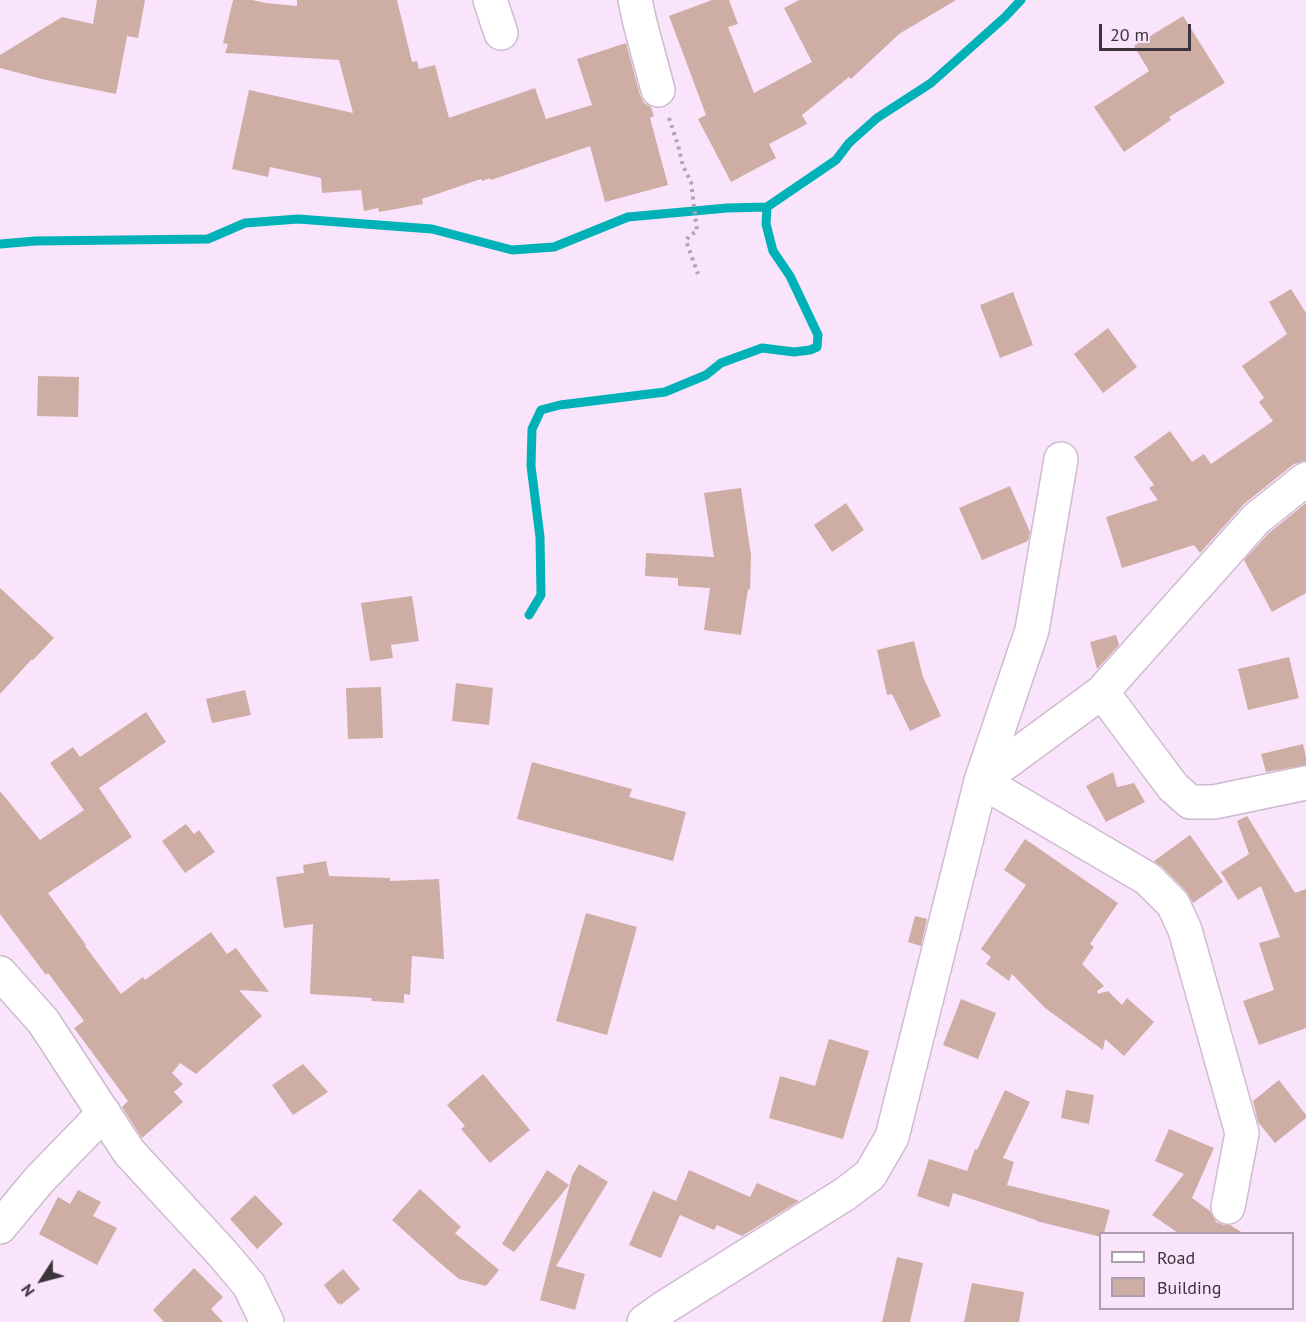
<!DOCTYPE html>
<style>
body{margin:0}
#map{position:relative;width:1306px;height:1322px;overflow:hidden;background:#fae4fc;font-family:"PT Sans",sans-serif}
canvas{display:block}
.legend{position:absolute;left:1099px;top:1232px;width:195px;height:78px;box-sizing:border-box;background:#fae4fc;border:2px solid #ae9daf;margin:0;padding:8px 10px;list-style:none;font-size:18px;color:#3c333c}
.legend li{display:flex;align-items:center;gap:12px;height:30px}
.legend b{width:30px;border:2px solid #ae9daf}
.north{position:absolute;left:12px;top:1250px;width:60px;height:60px;-webkit-text-stroke:4px #fae4fc;paint-order:stroke;rotate:234deg;font-size:16px;font-weight:700;line-height:24px;text-align:center;color:#3c333c}
.north::after{content:'';display:block;margin:auto;width:21px;height:27px;background:#3c333c;clip-path:polygon(50% 0,100% 100%,50% 72%,0 100%)}
.scale{position:absolute;left:1099px;top:24px;width:92px;height:27px;box-sizing:border-box;border:3px solid #3c333c;border-top:0;padding-left:8px;font-size:18px;line-height:21px;white-space:nowrap;color:#3c333c;-webkit-text-stroke:4px #fae4fc;paint-order:stroke}
</style>
<div id="map">
<canvas width="1306" height="1322"></canvas>
<ul class="legend">
<li><b style="height:8px;background:#fff"></b>Road</li>
<li><b style="height:16px;background:#ceada4"></b>Building</li>
</ul>
<div class="north">N</div>
<div class="scale">20 m</div>
</div>
<script>
const g = document.querySelector('canvas').getContext('2d');
g.lineJoin = 'round';
function trace(path, color, width, dash) {
  g.strokeStyle = color;
  g.lineWidth = width;
  g.lineCap = dash ? 'butt' : 'round';
  g.setLineDash(dash || []);
  g.stroke(path);
}
function paint(path, color) {
  g.fillStyle = color;
  g.fill(path, 'evenodd');
}
trace(new Path2D(`
 M0 244 35 241 208 239 245 223 298 219 432 229 512 250 554 247 628 217 727 208 767 207 836 160 849 143 877 118 931 83 1005 17 1021 0
 M529 615 541 595 540 537 531 466 532 429 541 410 560 405 665 392 706 375 721 363 762 348 794 352 810 350 817 347 818 335 790 276 773 251 766 224 767 207`), '#00b2b8', 9);
paint(new Path2D(`
 M97 0H145L138 38 127 36 116 94 46 80 0 68V55L62 17 93 24Z
 M233 0H252L266 3 297 6V0H397L412 62 417 61 419 69 435 65 449 118 535 88 546 119 592 105 577 59 626 43 640 95 644 103 651 107 654 116 650 118 668 185 605 202 590 146 491 180 490 178 482 181 481 179 422 199 423 204 379 212 378 208 364 211 361 190 322 193 321 178 270 167 268 177 232 169 249 90 353 113 339 60 225 53 228 44 223 43Z
 M712 0H729L738 24 728 27 754 93 812 62 784 8 799 0H956L899 34 851 79 849 77 802 115 807 124 769 144 776 158 731 182 698 119 706 115 669 16Z
 M1183 16 1225 83 1169 117 1171 120 1124 152 1094 107 1149 71 1134 46Z
 M1291 289 1306 313V461H1303L1294 464 1244 504 1200 553 1194 545 1122 568 1106 517 1158 500 1149 488 1154 485 1134 457 1170 431 1192 462 1204 454 1211 464 1273 421 1259 402 1264 398 1242 366 1287 334 1269 302Z
 M1013 292 1033 345 1000 358 980 305Z
 M1108 328 1137 367 1103 393 1074 354Z
 M38 376 79 377 78 417 37 416Z
 M1010 486 1030 532 1028 541 982 560 959 508Z
 M741 488 751 555 750 590 748 589 741 635 704 630 710 588 678 586V578L645 576 646 553 714 557 704 493Z
 M846 503 864 530 832 552 814 525Z
 M1306 503V593L1272 612 1244 560 1269 533Z
 M0 588 54 638 33 660 32 659 0 694Z
 M412 596 419 641 391 645 393 658 370 661 361 603Z
 M1116 635 1119 645 1097 669 1090 642Z
 M914 641 923 677 941 716 910 731 892 694 887 695 877 650Z
 M1289 657 1299 698 1248 710 1238 669Z
 M456 683 493 688 489 725 452 721Z
 M381 687 383 738 348 739 346 688Z
 M245 690 251 715 212 723 206 699Z
 M146 712 166 742 99 788 132 837 48 893 86 945 85 946 121 994 143 977 145 980 211 932 227 954 236 948 269 992 239 990 262 1016 196 1074 180 1063 172 1073 183 1084 174 1092 183 1102 142 1138 122 1107 128 1101 74 1028 84 1021 48 973 46 975 0 914V791L40 840 84 810 50 763 73 747 80 757Z
 M1303 744 1306 757V765L1266 772 1261 754Z
 M532 762 632 789 629 797 686 812 673 861 517 819Z
 M1113 772 1117 787 1134 783 1145 802 1106 822 1086 786Z
 M1247 816 1295 893 1306 889V1028L1259 1045 1243 1001 1274 990 1259 943 1280 937 1261 886 1238 900 1221 872 1249 854 1237 821Z
 M186 824 194 834 199 830 215 852 185 873 162 841Z
 M1190 835 1223 882 1193 903 1186 891 1161 866 1154 861Z
 M1025 839 1118 903 1090 944 1094 947 1082 964 1104 986 1097 991 1098 994 1108 991 1122 1005 1127 998 1154 1022 1124 1056 1105 1039 1103 1050 1045 1008 1012 974 1009 981 986 964 991 957 981 949 1026 885 1004 870Z
 M326 861 329 876 390 878V881L439 879 444 959 412 956 410 995 404 994V1003L371 1001 372 998 310 994 313 924 284 928 276 877 304 873 303 865Z
 M586 913 637 927 607 1035 556 1021Z
 M915 916 927 919 921 946 908 942Z
 M961 999 996 1013 978 1059 943 1045Z
 M829 1039 869 1051 843 1139 769 1118 780 1076 815 1086Z
 M303 1064 328 1092 293 1115 272 1085Z
 M483 1074 530 1130 490 1163 461 1129 465 1126 447 1105Z
 M1279 1080 1306 1115V1118L1275 1143 1258 1122 1253 1101Z
 M1005 1090 1030 1102 1003 1158 1014 1162 1007 1185 1110 1210 1104 1233H1101V1237L1036 1221V1220L953 1193 949 1207 917 1196 929 1159 967 1171 975 1149 977 1150Z
 M1066 1090 1094 1095 1089 1124 1061 1118Z
 M1169 1129 1214 1148 1192 1198 1210 1211 1216 1222 1224 1225H1230L1243 1233H1178L1152 1215 1184 1174 1155 1161Z
 M579 1164 608 1182 556 1266 585 1274 575 1310 540 1300 572 1176Z
 M547 1170 569 1185 514 1252 502 1244Z
 M689 1170 750 1197 757 1183 799 1201 742 1236 717 1225 714 1230 680 1215 661 1258 629 1245 653 1191 676 1201Z
 M420 1189 461 1227 455 1233 499 1270 486 1286 459 1279 433 1257 392 1220Z
 M78 1190 101 1202 93 1216 117 1228 97 1265 39 1234 58 1197 70 1204Z
 M255 1195 283 1224 257 1249 230 1219Z
 M897 1257 923 1263 910 1322H882Z
 M194 1268 223 1297 211 1309 223 1322H164L153 1310Z
 M343 1269 360 1289 341 1305 339 1303 338 1304 324 1285Z
 M972 1283 1024 1292 1019 1322H964Z`), '#ceada4');
const minor = new Path2D(`
 M490 0 501 33
 M635 0 640 23 658 90
 M1102 692 1173 787 1190 802H1214L1306 783
 M0 973 43 1021 129 1152 222 1253 249 1285 267 1322
 M1228 1207 1242 1133 1185 930 1173 904 1148 879 981 781 1102 692 1256 519 1306 479
 M0 1227 39 1180 104 1113
 M644 1322 665 1307 845 1194 870 1175 892 1137 981 781 1032 630 1061 459`);
trace(minor, '#cfbad1', 36);
trace(new Path2D(`
 M669 118 678 145 683 166 691 182 697 231 689 236 686 241 698 274`), '#b3a2b4', 4, [3, 4.5]);
trace(minor, '#fff', 33);
</script>
